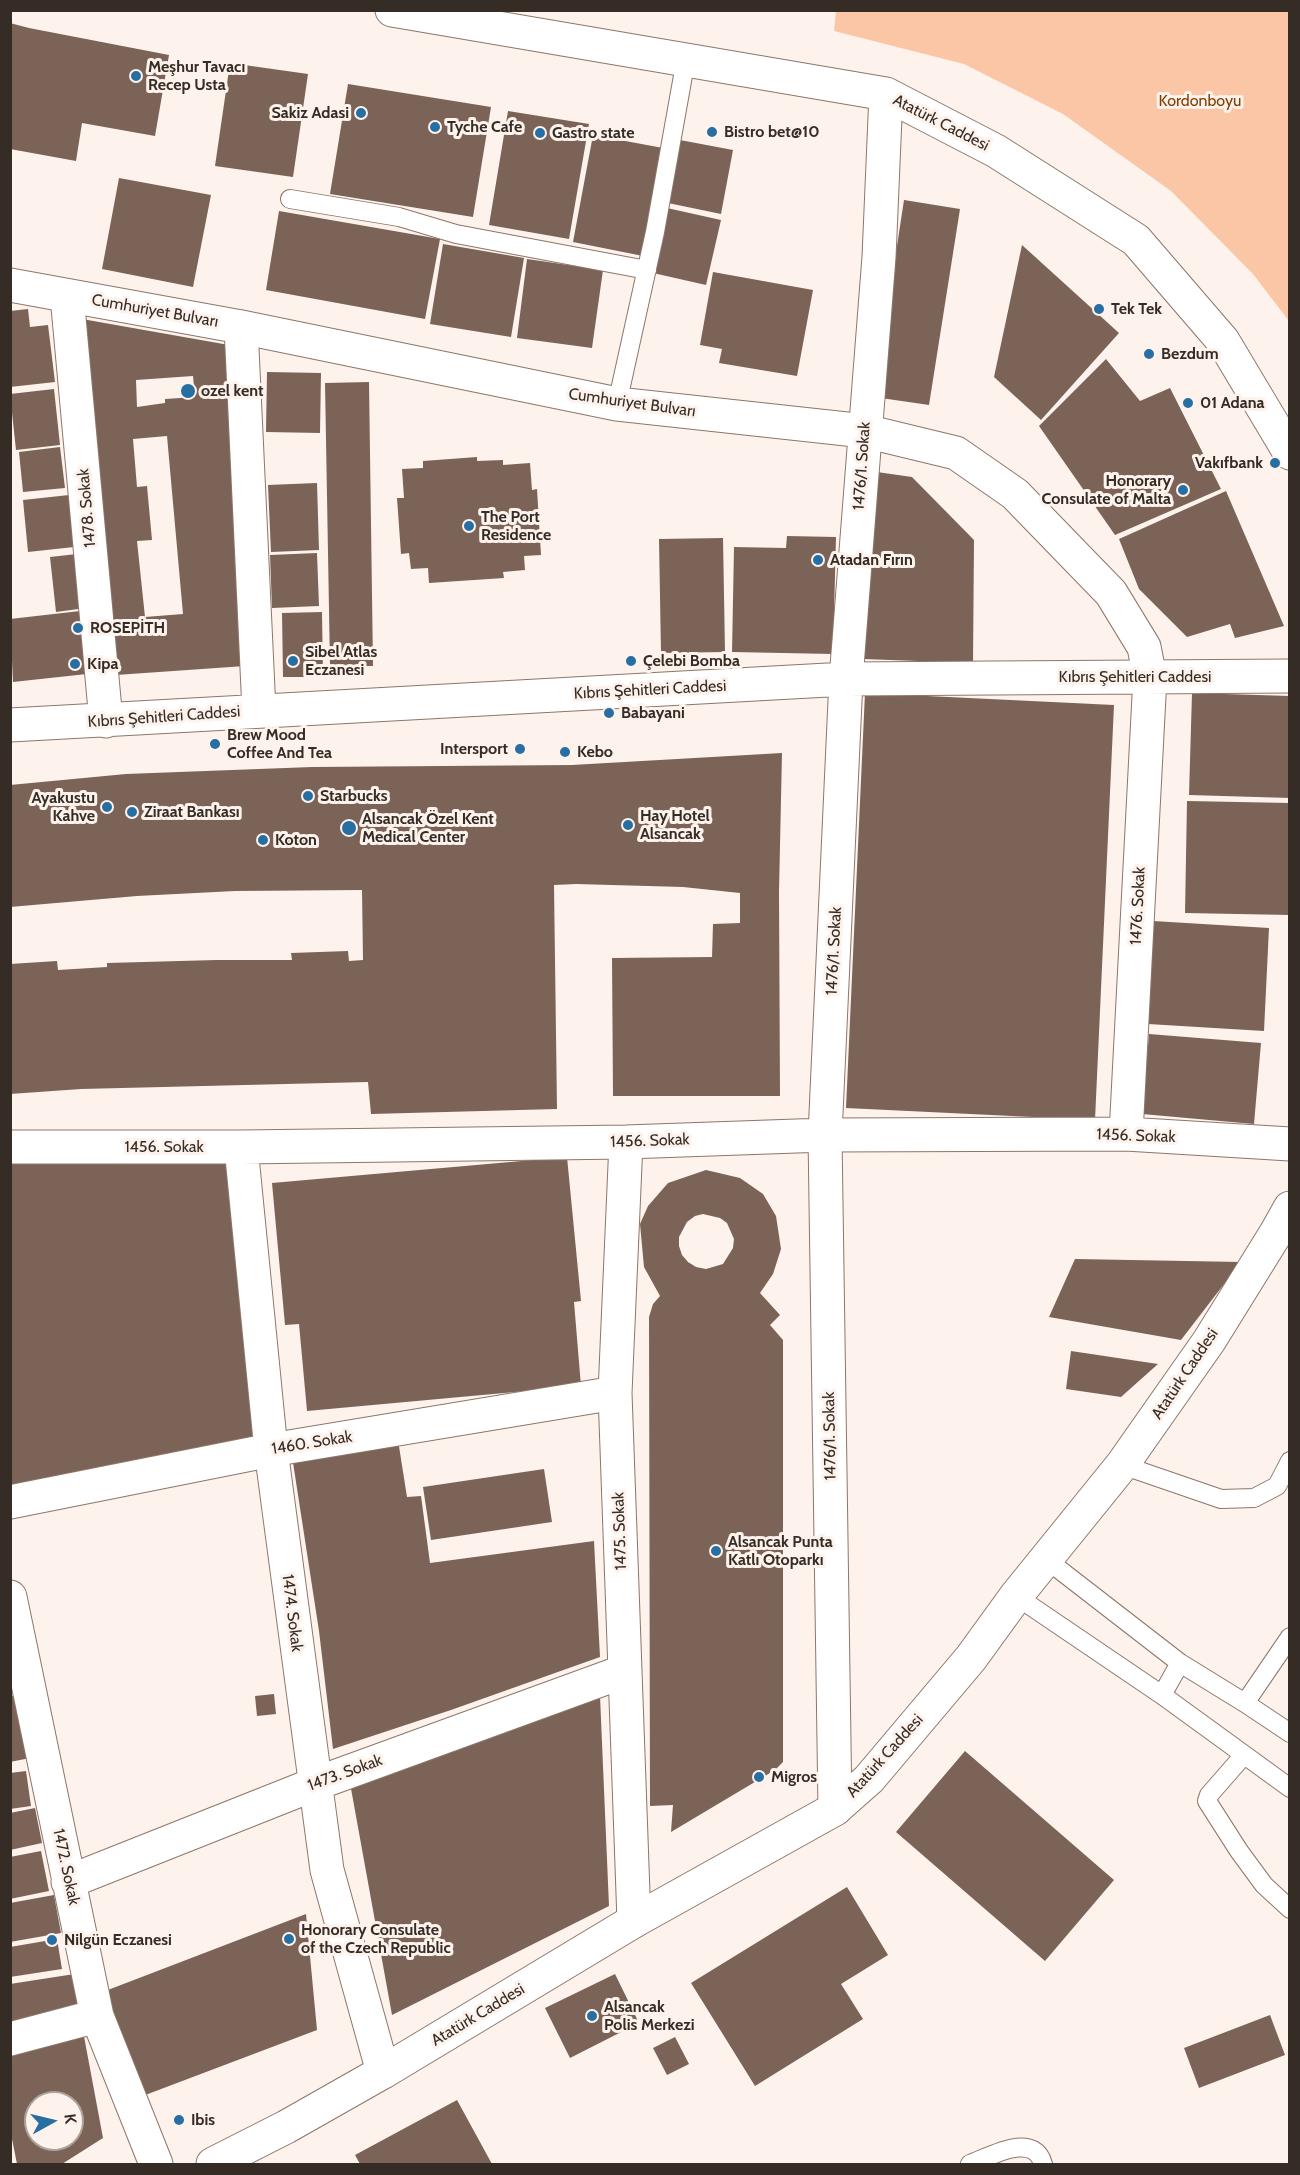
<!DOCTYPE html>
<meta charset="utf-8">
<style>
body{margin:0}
#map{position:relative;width:1300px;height:2175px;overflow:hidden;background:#fdf2ec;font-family:Cabin,sans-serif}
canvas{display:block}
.frame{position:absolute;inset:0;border:12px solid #362c26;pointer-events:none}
.north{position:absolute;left:24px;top:2091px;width:60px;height:60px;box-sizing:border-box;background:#fdf2ec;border:2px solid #ada39d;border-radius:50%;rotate:82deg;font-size:16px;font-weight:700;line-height:24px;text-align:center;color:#362c26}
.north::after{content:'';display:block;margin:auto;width:21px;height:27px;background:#276fa3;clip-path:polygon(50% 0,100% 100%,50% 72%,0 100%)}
</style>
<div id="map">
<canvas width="1300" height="2175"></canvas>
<div class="frame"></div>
<div class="north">K</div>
</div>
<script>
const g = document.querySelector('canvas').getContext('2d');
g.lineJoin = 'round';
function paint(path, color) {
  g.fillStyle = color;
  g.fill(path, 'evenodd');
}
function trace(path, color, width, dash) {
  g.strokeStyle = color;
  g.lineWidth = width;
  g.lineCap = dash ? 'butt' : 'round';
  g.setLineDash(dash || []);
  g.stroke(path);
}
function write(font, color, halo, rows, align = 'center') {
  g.font = font + ' Cabin,sans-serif';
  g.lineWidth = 6;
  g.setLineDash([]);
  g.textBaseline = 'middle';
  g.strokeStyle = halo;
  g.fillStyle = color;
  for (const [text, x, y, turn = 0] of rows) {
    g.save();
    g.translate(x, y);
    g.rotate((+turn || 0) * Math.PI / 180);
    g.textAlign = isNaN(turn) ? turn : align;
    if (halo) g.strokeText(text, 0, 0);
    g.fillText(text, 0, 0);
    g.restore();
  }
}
paint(new Path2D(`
 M836 11H1289V321L1253 274 1171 191 1063 114 964 64 834 31Z`), '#fbc6a6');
paint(new Path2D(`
 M10 23 29 28 169 55 155 136 82 123 76 161 10 149Z
 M230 63 308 74 293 177 215 166Z
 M348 84 491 107 473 217 330 194Z
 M508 111 589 124 569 239 489 225Z
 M593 135 663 148 643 256 573 242Z
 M680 140 733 150 721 214 668 203Z
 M119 178 211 195 193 287 102 269Z
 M904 200 960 209 929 405 874 397Z
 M667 208 721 220 706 285 653 273Z
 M279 211 440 239 425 319 266 290Z
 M443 244 524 258 511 337 430 324Z
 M1022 245 1119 333 1041 420 994 377Z
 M527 259 603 270 592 348 517 338Z
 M713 272 813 290 797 376 719 363 722 349 700 345Z
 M28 309 30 327 48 325 55 382 10 387V311Z
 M82 319 229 345 245 666 116 675ZM193 376 195 397 165 399V403L137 407 136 380ZM167 436 183 614 145 617 137 541 152 540 147 486 137 487 133 439Z
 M1106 359 1140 401 1170 388 1221 489 1115 535 1039 426Z
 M267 372 321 373 320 433 266 432Z
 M369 382 373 666H330L325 383Z
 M54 389 60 445 16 450 10 394Z
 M60 447 65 488 23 492 19 452Z
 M477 457V461L503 460V465L530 463 532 490 537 489 541 555 524 556 525 570 503 572 504 578 429 583 428 568 411 569 409 553 401 554 397 498H404L402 469 423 468V461Z
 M877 472 912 477 974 540 973 663 863 659Z
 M317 483 319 550 271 552 268 485Z
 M1226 491 1284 626 1235 638 1230 624 1187 637 1139 589 1119 539Z
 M69 495 74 547 28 552 23 500Z
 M787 536 836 537 833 654 732 652 734 547 786 548Z
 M723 538 725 652 661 653 659 539Z
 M86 553 93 607 56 612 50 557Z
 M317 553 319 606 272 608 270 555Z
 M89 610 96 673 13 682 10 619Z
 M322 612 323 677H283L282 613Z
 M865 693 1114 705 1095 1120 846 1108Z
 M1192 693 1290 696V798L1189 795Z
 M782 753 779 892 780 1096H613L612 958 712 957 713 924 740 923V893L683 887 576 884 554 885 557 1109 371 1114 368 1082 81 1089 10 1094V964L57 961 58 970 107 967V963L216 960H292L291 953 348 951 349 961 363 960 362 890 235 891 137 896 10 907V785L126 774 312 767 572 765Z
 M1187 801 1290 803V915L1185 913Z
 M1153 921 1269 928 1264 1031 1148 1024Z
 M1149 1034 1261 1043 1254 1124 1142 1114Z
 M567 1157 581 1301 574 1302 581 1386 307 1411 299 1324 285 1325 272 1183Z
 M228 1160 257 1438 10 1489V1162Z
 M706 1170 740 1178 763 1194 776 1216 781 1249 773 1274 760 1293 780 1315 770 1325 783 1340V1762L775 1770 671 1832 673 1805 650 1806 649 1317 653 1304 660 1296 644 1267 640 1224 648 1206 668 1183ZM703 1214 720 1218 727 1223 734 1239 733 1248 723 1264 706 1269 696 1267 688 1262 682 1255 679 1246V1237L687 1222 695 1216Z
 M1075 1259 1241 1262 1181 1340 1049 1317Z
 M1071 1351 1158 1364 1121 1397 1066 1389Z
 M398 1440 407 1497 421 1496 430 1563 594 1541 600 1657 451 1710 333 1749 319 1631 292 1456Z
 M544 1469 552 1522 431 1540 423 1487Z
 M274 1694 276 1714 257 1716 255 1696Z
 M17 1695 30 1758 10 1762V1696Z
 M600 1696 609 1906 392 2015 350 1783Z
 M965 1751 1114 1880 1045 1961 896 1832Z
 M26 1771 31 1806 10 1809V1773Z
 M35 1808 42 1843 10 1850V1813Z
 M41 1851 49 1891 10 1899V1857Z
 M847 1887 888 1955 841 1984 863 2019 755 2086 691 1983Z
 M54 1895 61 1933 10 1942V1903Z
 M306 1914 317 2030 140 2097 100 1993Z
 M57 1939 62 1969 10 1977V1947Z
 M81 1973 87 2011 10 2023V1984Z
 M615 1974 639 2023 570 2058 545 2008Z
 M1270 2015 1285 2055 1199 2088 1184 2048Z
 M83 2031 103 2138 62 2164H17L10 2129V2044ZM36 2103H72V2139H36Z
 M675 2037 689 2064 667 2075 653 2048Z
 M457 2100 492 2164H360L355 2155Z`), '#7b6457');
const lane = new Path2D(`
 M290 199 399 217 456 234 647 270
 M617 404 655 232 686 59
 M1122 1465 1221 1499 1254 1498 1277 1486 1290 1461
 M1047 1560 1180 1663 1245 1703 1290 1637
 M1016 1596 1162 1695 1290 1788
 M1162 1695 1180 1663
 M1245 1703 1290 1733
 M1244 1755 1209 1795 1207 1801 1239 1851 1264 1885 1290 1909
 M970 2164C991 2156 1034 2131 1043 2164`);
const street = new Path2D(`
 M392 10 886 94 996 151 1136 240 1223 341 1290 453
 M67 296 106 721
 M241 327 259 711
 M10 725 846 679 1290 676
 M1126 1134 1150 677
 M626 1142 615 1393 634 1921
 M10 1147H241L626 1142 825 1135 1126 1134 1290 1144
 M241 1147 271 1450 327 1870 383 2072
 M10 1502 271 1450 615 1393
 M10 1597 97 2016 156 2164
 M835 1809 825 1135 846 679 879 257 886 94
 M68 1882 315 1784 625 1671
 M10 2039 97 2016`);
const secondary = new Path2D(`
 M10 285 241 327 617 404 865 431 956 453 1015 494 1111 593 1144 647 1150 677
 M213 2164 286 2127 383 2072 634 1921 835 1809 869 1779 971 1658 1016 1596 1122 1465 1209 1341 1276 1233 1290 1208`);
trace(lane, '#8e7668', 20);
trace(street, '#8e7668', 35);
trace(secondary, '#8e7668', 35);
trace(lane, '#fff', 18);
trace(street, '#fff', 33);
trace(secondary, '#fff', 33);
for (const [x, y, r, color] of [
 [136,76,6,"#276fa3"],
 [361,113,6,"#276fa3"],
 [435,127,6,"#276fa3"],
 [712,132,6,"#276fa3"],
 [540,133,6,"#276fa3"],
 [1099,309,6,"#276fa3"],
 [1149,354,6,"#276fa3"],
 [188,391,8,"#276fa3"],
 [1188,403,6,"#276fa3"],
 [1275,463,6,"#276fa3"],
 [1183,490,6,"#276fa3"],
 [469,526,6,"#276fa3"],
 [818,560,6,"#276fa3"],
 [78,628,6,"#276fa3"],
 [293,661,6,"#276fa3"],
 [631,661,6,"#276fa3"],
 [75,664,6,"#276fa3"],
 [609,713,6,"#276fa3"],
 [215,744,6,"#276fa3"],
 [520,749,6,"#276fa3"],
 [565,752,6,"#276fa3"],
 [308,796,6,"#276fa3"],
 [107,807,6,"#276fa3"],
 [132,812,6,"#276fa3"],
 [628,825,6,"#276fa3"],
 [349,828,8,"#276fa3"],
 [263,840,6,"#276fa3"],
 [716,1551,6,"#276fa3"],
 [759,1777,6,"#276fa3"],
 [289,1939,6,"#276fa3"],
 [52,1940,6,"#276fa3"],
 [592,2016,6,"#276fa3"],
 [179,2120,6,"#276fa3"]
]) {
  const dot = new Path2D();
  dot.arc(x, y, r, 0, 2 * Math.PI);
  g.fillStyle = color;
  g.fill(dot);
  trace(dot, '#fdf2ec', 2);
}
write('bold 16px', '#362c26', '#fdf2ec', [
 ["Meşhur Tavacı",148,67],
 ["Recep Usta",148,85],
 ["Sakiz Adasi",349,113,"right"],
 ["Tyche Cafe",447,127],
 ["Bistro bet@10",724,132],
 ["Gastro state",552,133],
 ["Tek Tek",1111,309],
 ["Bezdum",1161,354],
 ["ozel kent",201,391],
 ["01 Adana",1200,403],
 ["Vakıfbank",1263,463,"right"],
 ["Honorary",1171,481,"right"],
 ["Consulate of Malta",1171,499,"right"],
 ["The Port",481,517],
 ["Residence",481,535],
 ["Atadan Fırın",830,560],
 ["ROSEPİTH",90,628],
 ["Sibel Atlas",305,652],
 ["Eczanesi",305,670],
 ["Çelebi Bomba",643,661],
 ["Kipa",87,664],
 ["Babayani",621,713],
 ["Brew Mood",227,735],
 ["Coffee And Tea",227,753],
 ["Intersport",508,749,"right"],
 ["Kebo",577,752],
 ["Starbucks",320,796],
 ["Ayakustu",95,798,"right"],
 ["Kahve",95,816,"right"],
 ["Ziraat Bankası",144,812],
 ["Hay Hotel",640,816],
 ["Alsancak",640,834],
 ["Alsancak Özel Kent",362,819],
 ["Medical Center",362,837],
 ["Koton",275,840],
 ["Alsancak Punta",728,1542],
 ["Katlı Otoparkı",728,1560],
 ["Migros",771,1777],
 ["Honorary Consulate",301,1930],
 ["of the Czech Republic",301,1948],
 ["Nilgün Eczanesi",64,1940],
 ["Alsancak",604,2007],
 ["Polis Merkezi",604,2025],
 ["Ibis",191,2120]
], 'left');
write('16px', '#833d00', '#fdf2ec', [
 ["Kordonboyu",1200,101]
]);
write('16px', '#362c26', '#fdf2ec', [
 ["Atatürk Caddesi",941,123,27],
 ["Cumhuriyet Bulvarı",155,311,10],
 ["Cumhuriyet Bulvarı",632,403,8],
 ["1476/1. Sokak",862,466,-86],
 ["1478. Sokak",87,508,-95],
 ["Kıbrıs Şehitleri Caddesi",1135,677],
 ["Kıbrıs Şehitleri Caddesi",650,690,-3],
 ["Kıbrıs Şehitleri Caddesi",164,717,-4],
 ["1476. Sokak",1138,906,-87],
 ["1476/1. Sokak",834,951,-87],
 ["1456. Sokak",1136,1136,2],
 ["1456. Sokak",650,1141,-2],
 ["1456. Sokak",164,1147],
 ["Atatürk Caddesi",1185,1374,-56],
 ["1476/1. Sokak",830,1436,-91],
 ["1460. Sokak",312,1443,-9],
 ["1475. Sokak",620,1531,-92],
 ["1474. Sokak",292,1613,83],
 ["Atatürk Caddesi",885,1756,-48],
 ["1473. Sokak",345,1773,-20],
 ["1472. Sokak",66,1867,78],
 ["Atatürk Caddesi",478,2015,-31]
]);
</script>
